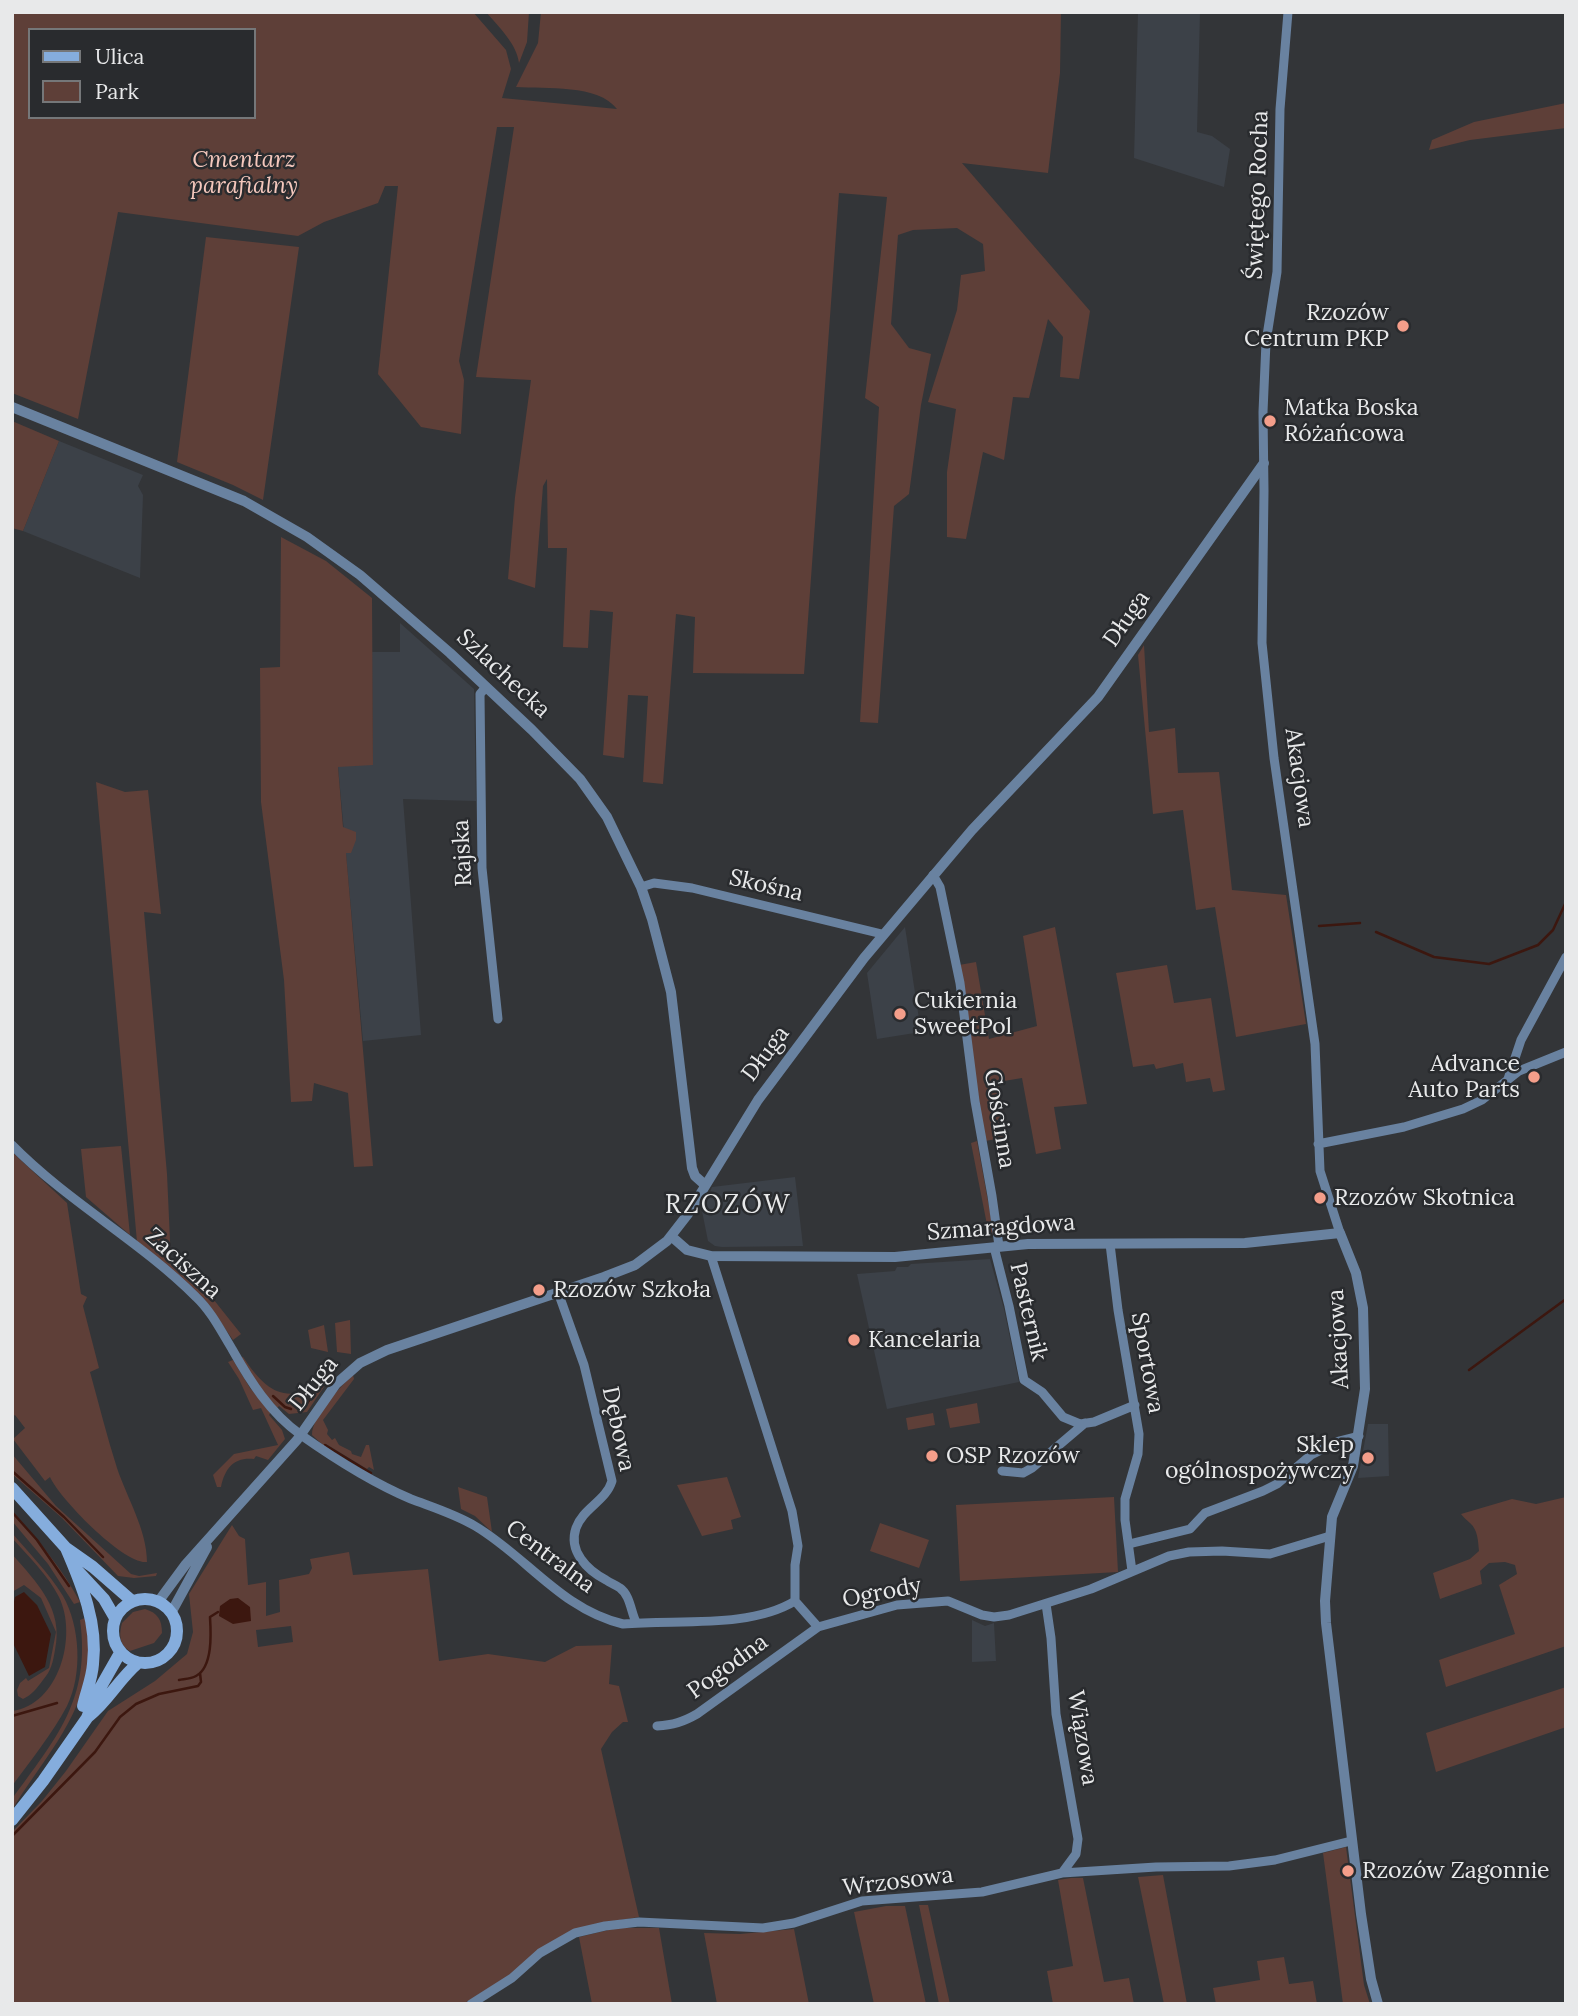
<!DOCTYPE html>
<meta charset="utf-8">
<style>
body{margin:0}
#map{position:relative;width:1578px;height:2016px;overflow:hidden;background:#333538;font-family:Lora,serif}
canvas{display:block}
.frame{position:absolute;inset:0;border:14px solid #e8e9ea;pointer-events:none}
.legend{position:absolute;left:28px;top:28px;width:228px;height:91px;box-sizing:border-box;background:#292b2e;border:2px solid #757779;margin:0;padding:9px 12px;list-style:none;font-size:21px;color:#e8e9ea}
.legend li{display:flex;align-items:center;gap:14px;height:35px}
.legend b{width:35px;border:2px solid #757779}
</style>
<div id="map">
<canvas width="1578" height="2016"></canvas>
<div class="frame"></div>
<ul class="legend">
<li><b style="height:9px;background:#85addd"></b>Ulica</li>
<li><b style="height:19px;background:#5e3f38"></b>Park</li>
</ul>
</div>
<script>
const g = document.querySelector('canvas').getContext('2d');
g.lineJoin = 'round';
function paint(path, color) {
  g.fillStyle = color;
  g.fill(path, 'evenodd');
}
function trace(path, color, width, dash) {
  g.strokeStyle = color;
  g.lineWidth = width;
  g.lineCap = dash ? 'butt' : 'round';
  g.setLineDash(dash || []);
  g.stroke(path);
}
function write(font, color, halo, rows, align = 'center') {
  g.font = font + ' Lora,serif';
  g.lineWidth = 5;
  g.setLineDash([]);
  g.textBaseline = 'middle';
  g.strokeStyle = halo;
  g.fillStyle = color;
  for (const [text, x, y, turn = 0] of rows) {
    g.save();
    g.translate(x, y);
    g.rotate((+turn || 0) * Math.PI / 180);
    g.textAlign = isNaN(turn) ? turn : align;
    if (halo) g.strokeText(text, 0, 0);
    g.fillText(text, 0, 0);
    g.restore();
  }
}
paint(new Path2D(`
 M1138 12H1200L1197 132 1212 136 1230 149 1224 187 1134 158Z
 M59 441 143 475 138 486 143 495 140 578 23 531Z
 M400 623 474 689 476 801 403 799 421 1035 363 1041 338 766 373 764 372 652H400Z
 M905 927 921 1032 877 1039 867 973Z
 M795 1177 803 1246 722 1247 715 1246 708 1241 702 1211 712 1187Z
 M990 1259 1004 1309 1019 1382 887 1409 857 1274 895 1271 897 1267H908L911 1264Z
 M1368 1424H1388L1389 1476 1358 1478Z
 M972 1620 985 1626 994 1623 996 1661 972 1662Z`), '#3c4148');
paint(new Path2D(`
 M473 12 506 50 511 69 502 98 617 109C598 84 546 89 516 87L538 43 541 12H1061L1060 73 1048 173 962 163 1090 311 1079 379 1060 377 1063 337 1048 319 1029 398 1013 397 1004 460 983 452 966 539 947 537V472L956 409 928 402 957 310 961 275 985 271 983 244 957 228 913 230 898 235 891 324 909 348 931 354 921 405 909 494 894 506 878 723 860 722 879 407 865 398 887 197 839 193 804 674 693 673 695 617 676 614 663 784 643 782 648 696 628 695 624 758 603 755 613 612 590 610 588 648 563 647 567 548H548L547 479 543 486 535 588 508 579 515 497 531 380 476 377 514 127H497L459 361 464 380 461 434 421 427 378 374 398 186H385L378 203 324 222 298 236 118 212 78 419 12 393V13ZM30 30H254V117H30Z
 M486 12H529L527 42 519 63C517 44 498 26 486 12Z
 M1566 103V128L1470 140 1429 150 1432 140 1474 122Z
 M206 237 299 247 263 500 233 485 177 462Z
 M12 421 59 441 23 531 12 528Z
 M281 537 326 561 372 598 373 765 338 767 343 827 356 832V840L351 853H346L373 1166 354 1167 348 1093 314 1083 312 1101 291 1102 284 980 261 802 260 668 280 667Z
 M1144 645 1149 732 1175 728 1178 773 1219 772 1232 890 1286 895 1306 1024 1236 1037 1215 907 1196 910 1183 810 1153 814 1138 655Z
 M96 782 125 792 148 790 161 914 144 912 167 1174 171 1262 198 1280 241 1334 233 1340 205 1300 137 1242Z
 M1055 927 1087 1104 1054 1107 1061 1149 1036 1154 1022 1078 998 1082 1008 1137 985 1141 959 965 976 962 989 1039 1037 1026 1023 936Z
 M1167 965 1174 1003 1211 998 1225 1090 1213 1092 1210 1078 1186 1082 1183 1063 1156 1069 1154 1064 1133 1067 1116 973Z
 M977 1141 994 1234 989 1235 971 1143Z
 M121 1146 130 1235 86 1197 81 1149Z
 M12 1152 67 1203 81 1294 87 1297 83 1306 99 1368 90 1372C99 1404 107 1437 117 1468 127 1498 147 1530 147 1562 124 1565 59 1498 50 1477L45 1481 13 1439 25 1428 15 1415 12 1417Z
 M350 1320 351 1354 337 1352 335 1323Z
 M324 1325 328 1352 311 1348 308 1330Z
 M243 1357C268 1394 286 1405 328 1381L307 1412 289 1414 279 1406 277 1408 264 1394 240 1358Z
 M233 1360 250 1388 271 1412 269 1415 282 1430 285 1439 268 1460 256 1456 254 1459C234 1457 225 1468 221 1487H217L213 1475 234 1454 278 1445 261 1408 253 1410 239 1379 228 1362Z
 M353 1375 354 1379 323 1420 328 1430 327 1434 332 1440 335 1438 339 1445 351 1451 352 1454 361 1457 366 1445H369L374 1470 369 1467 367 1469 326 1444 324 1446 312 1435C312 1416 340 1387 353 1375Z
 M977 1403 980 1423 950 1428 946 1409Z
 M933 1413 935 1425 908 1430 906 1418Z
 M12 1454 56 1506 131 1574 139 1576 157 1573 156 1576 134 1578 118 1576 62 1518 12 1474Z
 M727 1477 741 1517 731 1520 733 1529 702 1536 677 1485Z
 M458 1487 487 1497 492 1532 475 1516 461 1509Z
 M1114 1497 1118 1572 960 1581 956 1505Z
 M1566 1497V1646L1446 1687 1439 1660 1515 1634 1499 1585 1517 1574 1515 1565 1505 1562 1489 1563 1480 1571 1482 1584 1440 1599 1433 1573 1470 1559 1479 1551C1478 1541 1478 1530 1470 1523 1467 1520 1464 1518 1461 1514L1512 1499 1536 1504Z
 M12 1511C38 1540 62 1568 80 1602L74 1604 48 1564 12 1521Z
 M880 1523 929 1540 919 1568 870 1551Z
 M232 1525 239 1536 245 1539 248 1585 266 1582V1616L280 1612 279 1580 309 1574 312 1568 310 1559 349 1552 353 1575 428 1569 439 1661 488 1654 545 1662 576 1646 612 1645 609 1684 619 1686 628 1722H623L612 1732 601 1749 639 1917 595 1924 463 2004H12V1832L42 1801 66 1771 108 1711 155 1681 187 1654 193 1632 189 1594ZM291 1626 293 1642 258 1647 256 1630Z
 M12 1533C29 1553 49 1573 63 1596 80 1626 83 1674 67 1706 52 1734 31 1760 12 1786V1711C59 1705 78 1636 59 1597 48 1575 28 1556 12 1538Z
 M12 1554C37 1583 64 1609 55 1650 53 1662 51 1671 43 1680 37 1688 32 1695 23 1699L18 1696 17 1690 20 1683 26 1678 28 1681 49 1668 56 1632 41 1598 24 1585 12 1592Z
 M145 1609C158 1613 162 1620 162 1633L154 1643 130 1651C119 1645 119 1634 122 1623L133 1612Z
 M87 1617C88 1633 91 1650 88 1666 80 1722 40 1763 12 1810V1799C56 1738 91 1700 80 1620Z
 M1566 1687V1727L1436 1772 1426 1733Z
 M1346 1847 1364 1985 1370 2004H1343L1323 1853Z
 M1163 1875 1187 2004H1164L1138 1877Z
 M1071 1878H1083L1104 1982 1129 1978 1134 2004H1053L1047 1971 1073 1966 1058 1880Z
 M919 1905H928L950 2004H939Z
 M886 1906H905L926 2004H874L854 1912Z
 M617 1928H659L672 2004H592L579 1937Z
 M794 1929 809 2004H717L704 1933 740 1934Z
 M1284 1957 1289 1984 1313 1981 1317 2004H1216L1213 1988 1260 1980 1257 1961Z`), '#5e3f38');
paint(new Path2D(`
 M24 1592 37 1605 51 1634 45 1667 29 1676 12 1641V1611L15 1597Z
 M238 1598 250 1607 251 1621 233 1624 219 1616 220 1606 230 1599Z`), '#3c170f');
trace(new Path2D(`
 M1319 926 1360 923
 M1376 932 1434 957 1489 964 1538 945 1553 930 1566 902
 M1469 1370 1566 1299
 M273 1396 285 1407 291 1409
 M298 1408 305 1406 318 1388
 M325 1445 371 1473
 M12 1471 64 1517 103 1557
 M12 1512 37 1540 69 1586
 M179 1680C184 1679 191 1679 196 1676 213 1667 211 1633 210 1617L218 1612
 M12 1716 57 1703
 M12 1836 95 1752 120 1717 136 1704 159 1694 198 1686 201 1682 200 1673`), '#3c170f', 2.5);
trace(new Path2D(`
 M1288 12 1280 109 1277 272 1266 342 1263 412 1264 491 1262 643 1274 758 1315 1044 1320 1171 1340 1233
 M486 687 480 694 482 868 498 1019
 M933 875 940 887 960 983 975 1101 992 1196 999 1246
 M641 887 654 883 692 888 882 934
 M1508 1079 1521 1040 1566 957
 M1318 1144 1404 1127 1463 1109 1482 1100 1519 1071 1566 1052
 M12 1145C68 1202 140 1241 196 1297 211 1311 221 1331 232 1349 250 1381 270 1413 301 1435 335 1459 373 1483 411 1499 432 1507 455 1514 475 1526 526 1556 562 1610 623 1624 676 1619 749 1629 795 1601
 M1110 1244 1118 1310 1139 1434 1138 1454 1125 1499V1520L1132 1571
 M994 1247 1009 1306 1024 1380 1042 1392 1063 1417 1080 1424 1094 1422 1135 1405
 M711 1256 792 1511 798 1546 795 1565V1601L818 1627 897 1605 948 1601 982 1615 994 1617 1009 1615 1091 1589 1169 1556 1189 1552 1222 1551 1270 1554 1330 1536
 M558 1292 584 1365 612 1481C606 1501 583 1508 576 1528 568 1551 587 1570 606 1580 610 1583 616 1585 620 1588 630 1595 631 1612 636 1622
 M1002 1471 1023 1473 1032 1468 1085 1423
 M1129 1544 1190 1529 1205 1513 1263 1491 1277 1484 1311 1455 1339 1441 1359 1436
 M1046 1604 1051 1638 1056 1714 1078 1839 1076 1854 1062 1873
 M657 1726C673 1725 683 1722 697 1714L818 1627
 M471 2004 512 1978 540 1953 575 1933 605 1926 639 1922 763 1928 794 1923 862 1901 982 1892 1062 1873 1156 1867 1229 1866 1275 1860 1351 1841`), '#6982a0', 9);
trace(new Path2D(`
 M12 407 244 501 307 537 360 575 450 653 532 730 580 779 607 817 641 887 652 919 671 992 692 1168 695 1176 704 1184
 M671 1236 687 1250 711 1256 895 1257 1028 1244 1245 1243 1340 1233 1356 1273 1363 1308 1365 1389 1353 1466 1332 1517 1325 1601 1326 1623 1361 1914 1371 1979 1378 2004
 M158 1602 186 1564 297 1440 336 1384 360 1363 387 1350 604 1277 635 1265 667 1241 688 1214 758 1100 864 958 972 830 1098 697 1264 463
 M171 1613 207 1547`), '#6982a0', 10);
trace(new Path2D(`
 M12 1488 66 1548 93 1567 132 1601
 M66 1548C82 1585 98 1624 93 1664 92 1679 86 1692 83 1706
 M77 1570 104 1599 115 1618
 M113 1631a32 32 0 1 1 64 0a32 32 0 1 1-64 0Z
 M89 1716C108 1701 119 1679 138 1663
 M12 1820 43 1781 87 1718 95 1697 120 1653`), '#85addd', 12);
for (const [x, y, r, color] of [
 [1403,326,7,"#f49e8a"],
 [1270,421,7,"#f49e8a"],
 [900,1014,7,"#f49e8a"],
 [1534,1077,7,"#f49e8a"],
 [1320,1198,7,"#f49e8a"],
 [539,1290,7,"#f49e8a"],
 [854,1340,7,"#f49e8a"],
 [932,1456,7,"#f49e8a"],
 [1368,1458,7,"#f49e8a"],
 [1348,1871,7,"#f49e8a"]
]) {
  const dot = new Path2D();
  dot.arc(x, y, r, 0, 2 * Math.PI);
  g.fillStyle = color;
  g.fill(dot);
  trace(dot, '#292b2e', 2.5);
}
write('italic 23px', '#f5c8bd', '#292b2e', [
 ["Cmentarz",244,160],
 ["parafialny",244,186]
]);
write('23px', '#e8e9ea', '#292b2e', [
 ["Świętego Rocha",1258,195,-88],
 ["Długa",1127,619,-55],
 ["Szlachecka",503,674,43],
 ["Akacjowa",1299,778,82],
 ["Rajska",463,853,-93],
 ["Skośna",766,886,13],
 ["Długa",766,1054,-53],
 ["Gościnna",999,1119,81],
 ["Szmaragdowa",1001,1228,-4],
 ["Zaciszna",183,1264,42],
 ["Pasternik",1028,1312,77],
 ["Akacjowa",1339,1339,-93],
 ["Sportowa",1147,1363,80],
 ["Długa",314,1384,-51],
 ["Dębowa",618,1429,78],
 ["Centralna",550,1557,37],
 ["Ogrody",882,1593,-11],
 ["Pogodna",728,1667,-36],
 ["Wiązowa",1082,1738,81],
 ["Wrzosowa",898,1882,-7]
]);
write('23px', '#e8e9ea', '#292b2e', [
 ["Rzozów",1389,313,"right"],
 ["Centrum PKP",1389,339,"right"],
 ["Matka Boska",1284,408],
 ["Różańcowa",1284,434],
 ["Cukiernia",914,1001],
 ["SweetPol",914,1027],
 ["Advance",1520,1064,"right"],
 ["Auto Parts",1520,1090,"right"],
 ["Rzozów Skotnica",1334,1198],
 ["Rzozów Szkoła",553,1290],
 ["Kancelaria",868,1340],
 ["Sklep",1354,1445,"right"],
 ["ogólnospożywczy",1354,1471,"right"],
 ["OSP Rzozów",946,1456],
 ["Rzozów Zagonnie",1362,1871]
], 'left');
g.letterSpacing = '2px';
write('26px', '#e8e9ea', '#292b2e', [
 ["RZOZÓW",728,1206]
]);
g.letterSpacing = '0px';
</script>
